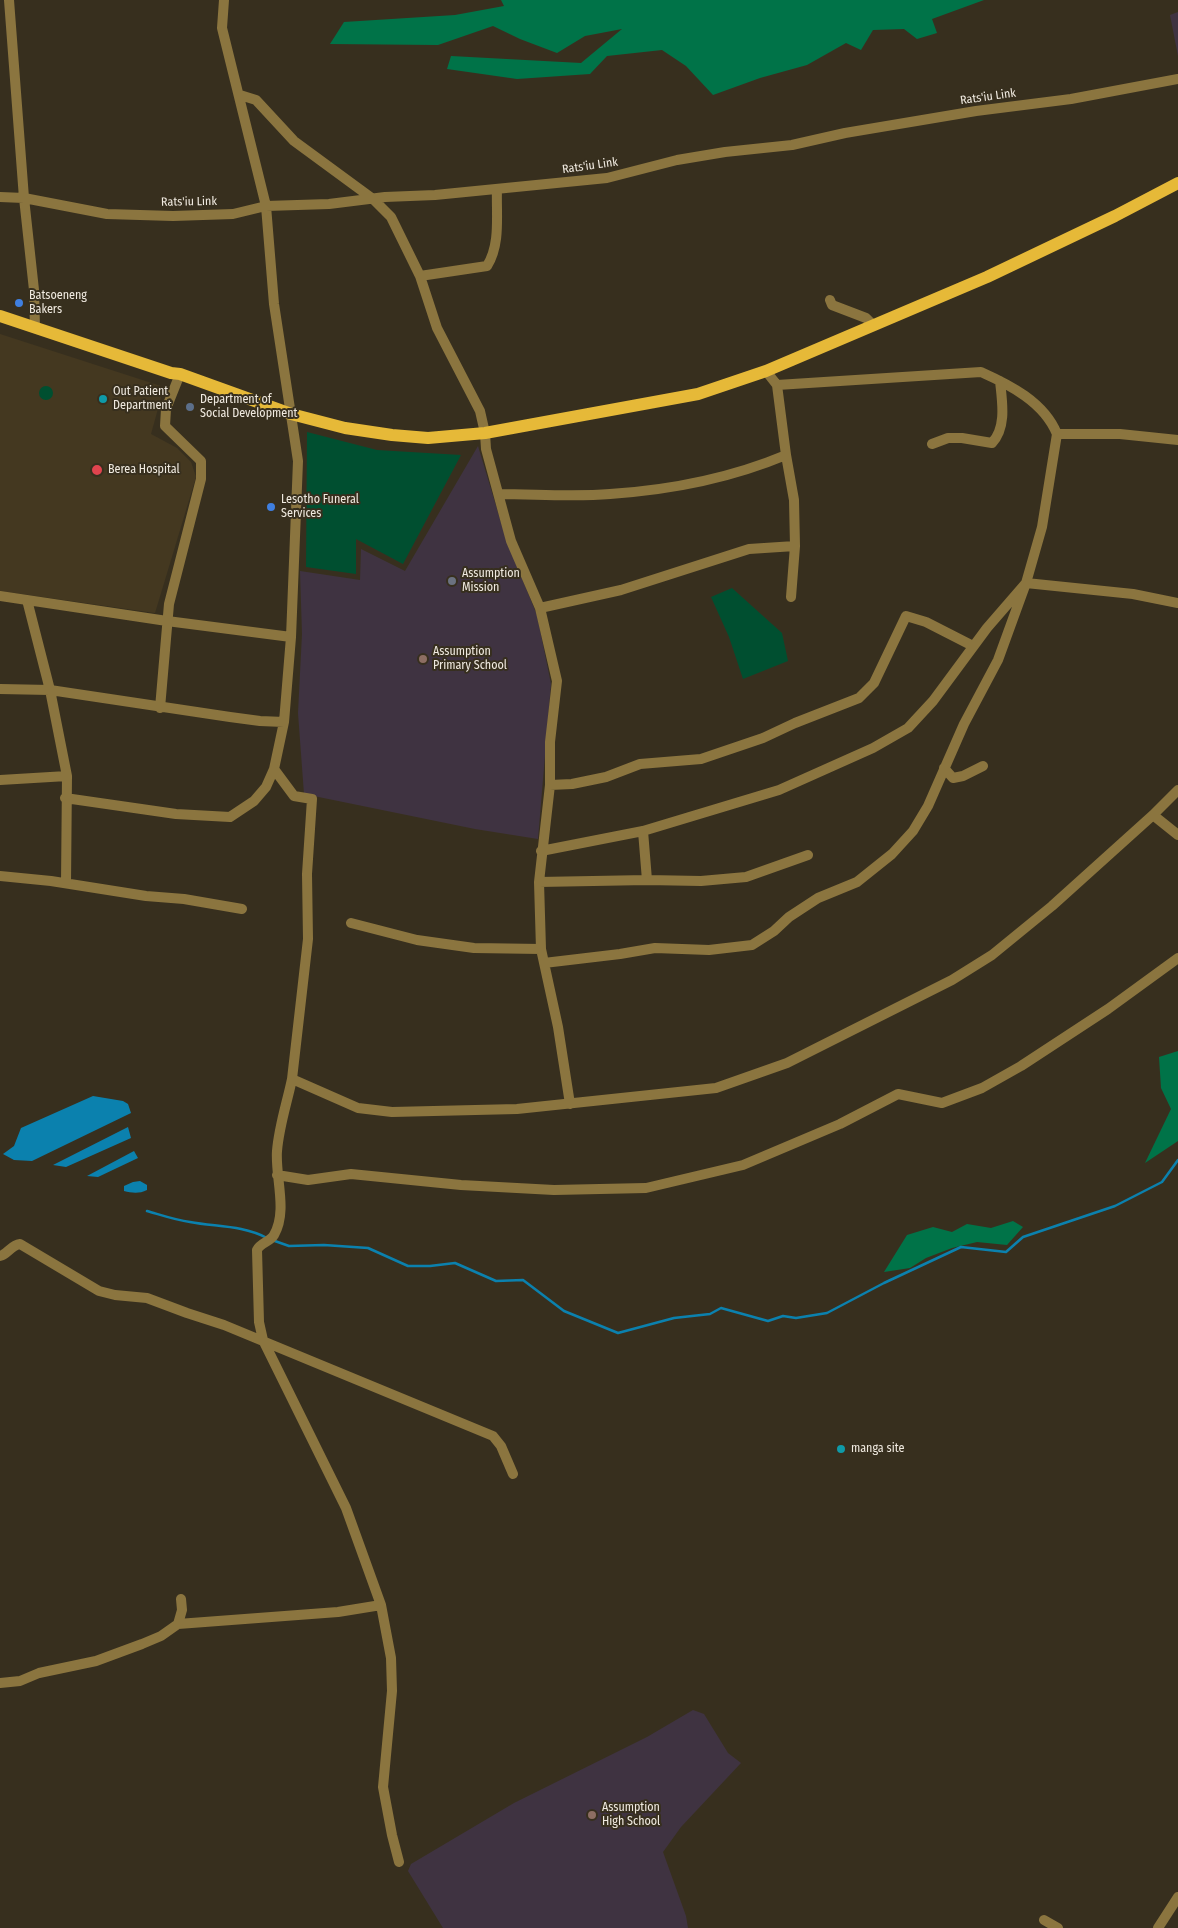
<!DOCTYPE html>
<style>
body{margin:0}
canvas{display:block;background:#372f1e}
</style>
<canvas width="1178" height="1928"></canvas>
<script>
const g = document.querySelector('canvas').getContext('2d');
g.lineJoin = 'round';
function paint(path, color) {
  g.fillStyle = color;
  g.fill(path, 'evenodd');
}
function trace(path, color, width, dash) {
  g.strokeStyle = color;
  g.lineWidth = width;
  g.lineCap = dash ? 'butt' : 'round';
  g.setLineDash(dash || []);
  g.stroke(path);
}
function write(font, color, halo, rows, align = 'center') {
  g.font = font + ' "Fira Sans Condensed",sans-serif';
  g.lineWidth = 4;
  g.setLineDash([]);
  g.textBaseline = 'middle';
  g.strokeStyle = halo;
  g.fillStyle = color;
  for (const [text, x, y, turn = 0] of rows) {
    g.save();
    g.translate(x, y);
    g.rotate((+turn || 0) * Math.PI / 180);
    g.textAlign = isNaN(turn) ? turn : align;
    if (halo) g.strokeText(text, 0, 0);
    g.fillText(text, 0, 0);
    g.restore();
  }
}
paint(new Path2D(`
 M0 334 164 387 151 434 177 448 191 462 196 477 155 613 0 591Z`), '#443820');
paint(new Path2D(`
 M1178 12V56L1170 15Z
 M478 446 507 542 537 615 551 684 538 839 475 829 304 794 298 713 302 634 300 571 360 580 361 549 405 571Z
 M693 1710 704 1714 728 1753 741 1763 681 1827 663 1852 686 1916 688 1928H443L408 1871 411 1864 514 1803 647 1737Z`), '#3f3341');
paint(new Path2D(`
 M39 393a7 7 0 1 1 14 0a7 7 0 1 1-14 0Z
 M307 432 377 450 461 455 403 564 356 539V574L306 567Z
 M732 588 782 633 788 661 743 679 729 637 711 597Z`), '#004f30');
paint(new Path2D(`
 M501 0H984L932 19 937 33 917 39 904 29 873 30 861 50 846 43 807 65 760 78 713 95 686 66 662 50 607 56 590 74 517 79 447 69 451 56 581 63 622 29 585 36 557 53 520 39 493 26 438 45 330 44 344 22 455 15 504 6Z
 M1178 1051V1141L1145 1163 1171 1109 1161 1088 1159 1057Z
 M1013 1221 1023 1227 1007 1245 977 1242 952 1248 926 1258 910 1268 884 1272 907 1235 933 1227 952 1232 967 1224 991 1228Z`), '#007348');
paint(new Path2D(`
 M93 1096 123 1101 128 1104 131 1113 32 1161 14 1160 3 1154 14 1146 21 1128Z
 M128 1127 131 1138 66 1167 53 1165Z
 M134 1151 138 1158 98 1177 87 1176Z
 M140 1181 147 1185V1190C139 1194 132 1193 124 1191V1186L133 1182Z`), '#0b81ae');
trace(new Path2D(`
 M147 1211C161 1215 175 1220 190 1222 216 1227 242 1225 267 1238
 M272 1240 289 1246 324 1245 368 1248 408 1266H430L455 1263 496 1281 523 1280 564 1311 618 1333 674 1318 710 1314 721 1308 768 1321 783 1316 796 1318 827 1313 884 1283 961 1247 1006 1252 1023 1237 1115 1206 1162 1182 1178 1160`), '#0b81ae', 2.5);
trace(new Path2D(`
 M9 0 24 198 34 290 35 328
 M240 95 256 100 294 141 373 199 391 217 420 276 437 328 480 411 485 433 486 449 511 541 540 608 557 681 550 742V785L539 882 541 949 558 1027 570 1104
 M0 197 24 198 107 214 173 216 233 214 266 206 329 204 385 197 435 195 607 178 677 160 725 152 792 145 845 133 976 111 1071 99 1178 79
 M420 276 487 266C501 244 496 214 497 189
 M830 300 832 305 866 318 872 324
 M766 371 777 385 786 455 794 500 795 546 791 597
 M1057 434H1120L1178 440
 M932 444 948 438H962L992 443C1007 427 1002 401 1000 381
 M499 494C536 494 573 497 610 494 670 490 731 478 786 455
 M0 596 167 621 291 637
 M27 600 50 690 67 776 66 883
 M540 608 621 590 749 549 795 546
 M0 689 50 690 230 717 260 721 284 722
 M160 708 169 604 201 479V461L165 426 166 409 180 374
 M944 768 953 778 963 776 983 766
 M274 769 294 796 312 799 307 874 308 939 292 1079 358 1108 392 1112 517 1109 716 1088 787 1063 952 980 992 955 1052 906 1153 815 1178 790
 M0 780 67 776
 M550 785 572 784 606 777 640 764 701 759 763 738 795 723 859 698 874 683 906 616 926 622 973 646
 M65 798 176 814 230 817 254 801 266 787 274 769 284 722 291 637 298 461 274 304 266 206 222 28 224 0
 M1153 815 1178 835
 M643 831 647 880 701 881 746 877 808 855
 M541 851 643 831 779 790 873 748 908 728 933 701 987 628 1026 583 1133 594 1178 603
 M0 876 51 881 146 896 184 899 242 909
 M539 882 647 880
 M351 923 417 940 474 948 541 949
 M544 963 620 954 655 948 709 950 752 945 774 931 789 917 818 898 857 882 892 854 913 831 928 806 964 724 998 660 1026 583 1042 527 1057 434C1044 402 1010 385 981 372L777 385
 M292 1079C287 1103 279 1126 277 1151 275 1177 288 1211 274 1235 270 1242 260 1243 257 1250L259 1322 263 1340 346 1508 381 1605 391 1658 392 1691 383 1787 392 1835 399 1862
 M277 1175 308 1180 351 1174 461 1185 554 1190 646 1188 743 1165 840 1124 898 1094 942 1103 982 1088 1021 1066 1108 1009 1178 958
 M0 1256C8 1254 11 1245 20 1244L99 1291 115 1295 147 1298 187 1313 224 1325 493 1436 501 1446 513 1474
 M178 1624 182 1610 181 1599
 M0 1683 20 1681 39 1673 96 1661 142 1644 161 1636 178 1624 338 1612 381 1605
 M1044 1920 1058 1928
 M1158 1928 1178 1897`), '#8b753f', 10);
trace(new Path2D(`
 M0 316 171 373 180 374 291 414 345 428 392 435 428 438 485 433 698 394 766 371 987 277 1115 216 1178 183`), '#e6b938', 12);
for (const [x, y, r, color] of [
 [19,303,5,"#3f7fe0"],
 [103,399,5,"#0f9aa8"],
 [190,407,5,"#5c6f8a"],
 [97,470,6,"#e0444e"],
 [271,507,5,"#3f7fe0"],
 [452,581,5,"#6b7280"],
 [423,659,5,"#8d6e63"],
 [841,1449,5,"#0f9aa8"],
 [592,1815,5,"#8d6e63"]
]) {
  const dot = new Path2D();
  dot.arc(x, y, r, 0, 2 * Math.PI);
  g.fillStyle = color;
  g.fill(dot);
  trace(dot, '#372f1e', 2);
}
write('12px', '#f0eae0', '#372f1e', [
 ["Rats'iu Link",988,97,-8],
 ["Rats'iu Link",590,166,-8],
 ["Rats'iu Link",189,202,-1]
]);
write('12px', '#f0eae0', '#372f1e', [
 ["Batsoeneng",29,296],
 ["Bakers",29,310],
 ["Out Patient",113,392],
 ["Department",113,406],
 ["Department of",200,400],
 ["Social Development",200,414],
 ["Berea Hospital",108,470],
 ["Lesotho Funeral",281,500],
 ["Services",281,514],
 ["Assumption",462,574],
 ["Mission",462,588],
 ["Assumption",433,652],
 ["Primary School",433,666],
 ["manga site",851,1449],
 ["Assumption",602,1808],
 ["High School",602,1822]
], 'left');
</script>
